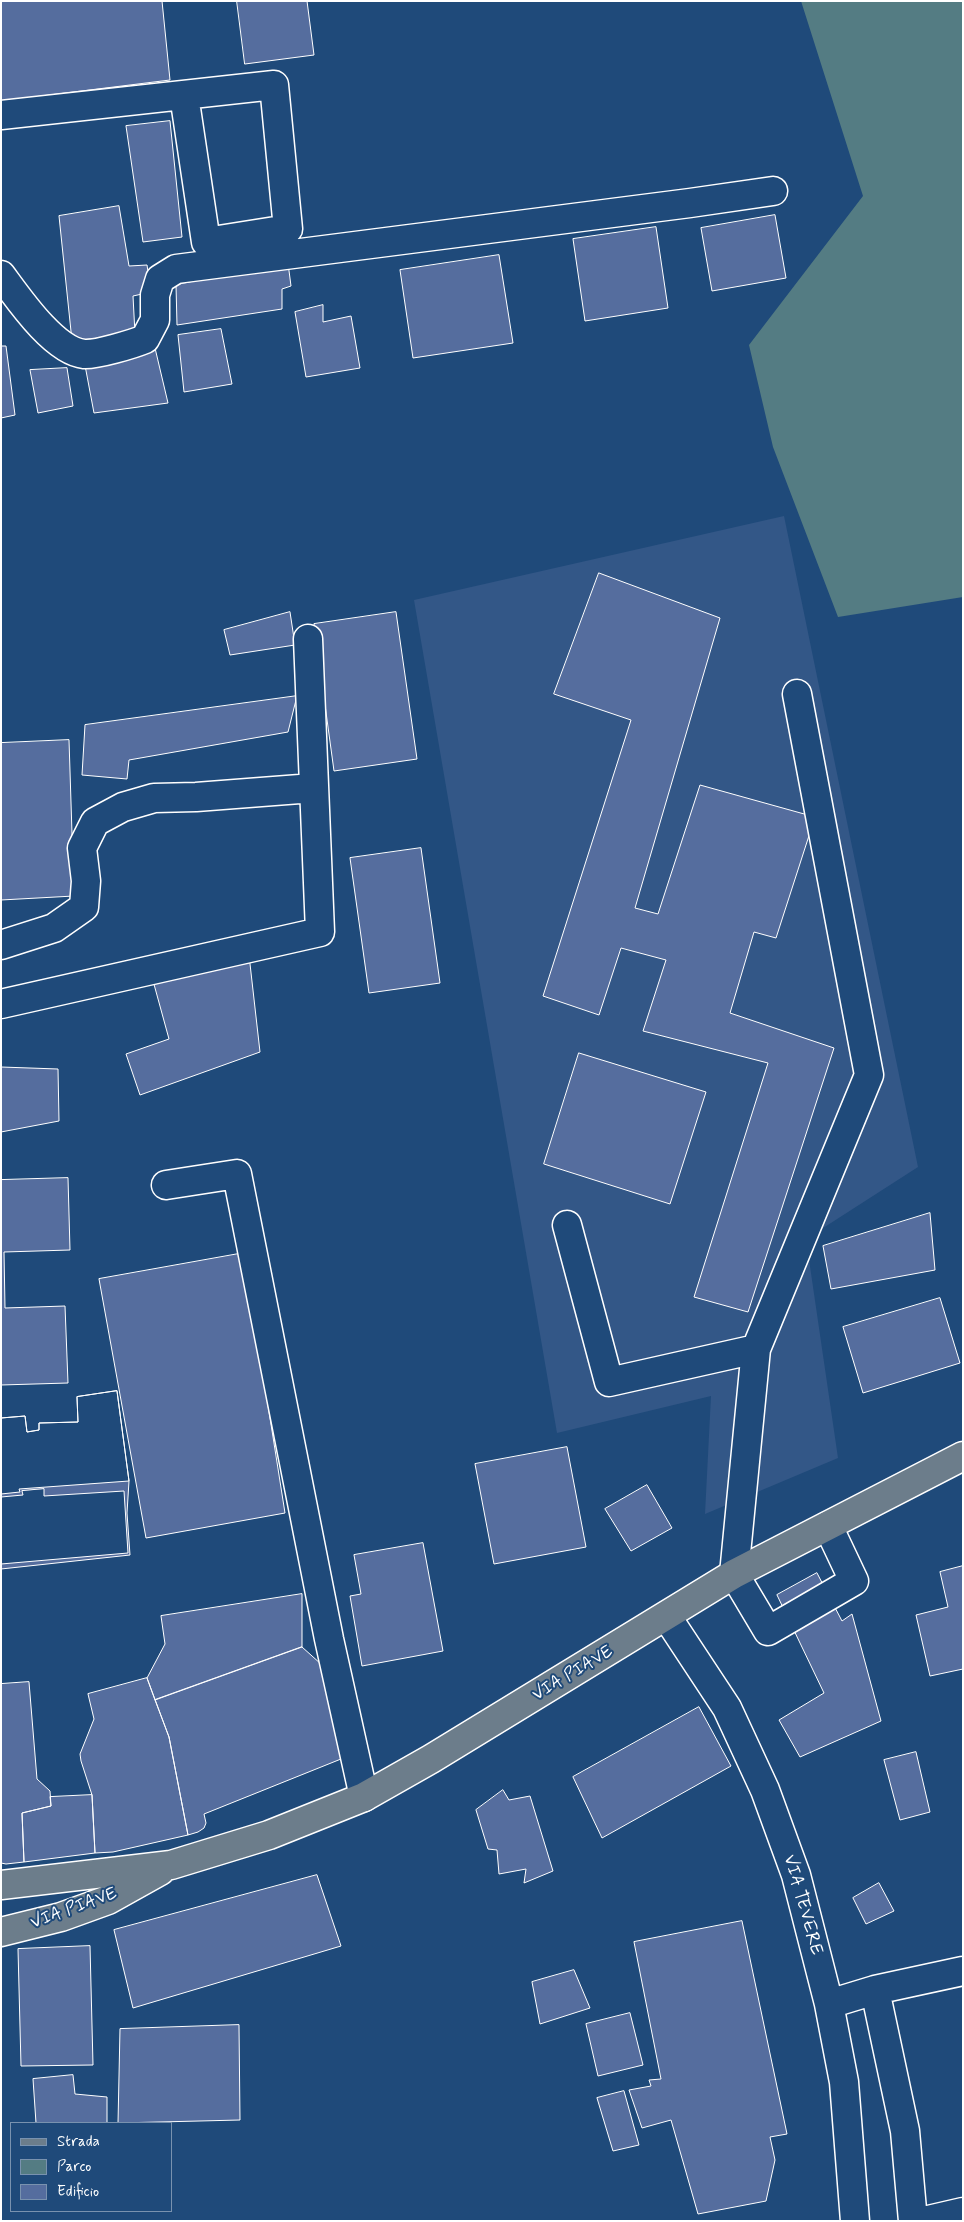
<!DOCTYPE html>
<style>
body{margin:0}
#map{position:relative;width:964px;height:2222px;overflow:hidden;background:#1f4a7a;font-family:Mynerve,sans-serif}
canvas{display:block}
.frame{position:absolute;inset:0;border:2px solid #fff;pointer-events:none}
.legend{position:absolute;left:10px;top:2122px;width:162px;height:90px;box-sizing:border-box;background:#1f4a7a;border:1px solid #7992af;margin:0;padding:6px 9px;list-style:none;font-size:15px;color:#fff}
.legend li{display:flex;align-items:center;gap:10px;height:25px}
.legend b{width:25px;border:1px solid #7992af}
</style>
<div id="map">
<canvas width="964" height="2222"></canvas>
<div class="frame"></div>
<ul class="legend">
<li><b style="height:6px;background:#6c7d8b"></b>Strada</li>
<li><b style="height:14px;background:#547c83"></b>Parco</li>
<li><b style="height:14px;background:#556d9e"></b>Edificio</li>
</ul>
</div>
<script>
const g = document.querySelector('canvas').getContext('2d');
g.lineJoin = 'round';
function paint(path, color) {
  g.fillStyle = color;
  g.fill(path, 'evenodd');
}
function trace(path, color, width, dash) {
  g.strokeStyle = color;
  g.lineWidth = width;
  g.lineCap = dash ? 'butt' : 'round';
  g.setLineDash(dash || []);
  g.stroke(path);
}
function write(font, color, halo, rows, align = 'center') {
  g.font = font + ' Mynerve,sans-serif';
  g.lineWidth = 4;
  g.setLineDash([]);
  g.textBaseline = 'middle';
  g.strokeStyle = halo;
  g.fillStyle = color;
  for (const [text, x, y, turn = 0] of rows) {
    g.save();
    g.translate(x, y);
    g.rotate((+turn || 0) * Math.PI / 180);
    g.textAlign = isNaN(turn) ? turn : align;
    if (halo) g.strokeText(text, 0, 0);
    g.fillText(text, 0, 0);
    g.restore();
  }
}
paint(new Path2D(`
 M784 516 918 1167 806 1239 838 1458 705 1514 711 1396 557 1433 414 600Z`), '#335787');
paint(new Path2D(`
 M801 1H963V597L838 617 773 447 749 345 863 196Z`), '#547c83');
const building = new Path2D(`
 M1 1H162L170 80 1 101Z
 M237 1H307L314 55 245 64Z
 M170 121 182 237 143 242 126 126Z
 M119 206 129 266 147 265 151 292 133 296 135 334 72 341 59 216Z
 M775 215 786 278 712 291 701 228Z
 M656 227 668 308 585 321 573 239Z
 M499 255 513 343 413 358 400 270Z
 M288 263 291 286 282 289V309L177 325 176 285Z
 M323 305V322L351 316 360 368 306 377 295 312Z
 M221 329 232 384 184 392 178 335Z
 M1 346H6L15 415 1 418Z
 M155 348 168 403 94 413 84 360Z
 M67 368 73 406 38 413 30 370Z
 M599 573 720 618 635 908 658 914 700 785 815 817 776 938 754 932 730 1013 834 1048 748 1312 694 1297 768 1063 643 1031 666 960 621 948 599 1015 543 996 631 720 554 694Z
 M290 612 295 645 230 655 224 630Z
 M396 612 417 759 334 771 314 624Z
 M297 696 288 732 129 760 127 779 82 775 85 725Z
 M69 740 74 896 1 900V743Z
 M421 848 440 983 369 993 350 858Z
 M249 955 260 1052 140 1095 126 1054 169 1039 152 977Z
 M579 1053 706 1092 670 1204 544 1164Z
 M1 1067 58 1069 59 1121 1 1132Z
 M68 1178 70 1250 4 1252 5 1308 65 1306 68 1383 1 1385V1180Z
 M930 1213 935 1270 831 1289 823 1246Z
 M244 1253 285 1513 146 1538 99 1279Z
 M940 1298 960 1363 863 1393 843 1327Z
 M117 1391 129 1481 127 1513 130 1555 1 1569V1418L25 1416 27 1432 39 1430V1423L78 1422 77 1397Z
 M117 1391 129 1481 19 1489 20 1492 1 1494V1418L25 1416 27 1432 39 1430V1423L78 1422 77 1397Z
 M567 1447 586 1547 494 1564 475 1464Z
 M647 1485 672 1528 631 1551 605 1509Z
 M44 1489V1496L124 1491 128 1553 1 1564V1497L23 1495 22 1491Z
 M423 1543 443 1651 362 1666 350 1596 361 1594 354 1555Z
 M963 1566V1669L930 1676 916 1615 948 1607 940 1572Z
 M817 1573 842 1621 852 1614 881 1721 800 1757 779 1720 824 1693 777 1595Z
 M302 1594V1647L155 1700 147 1678 165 1644 161 1616Z
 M302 1647 331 1673 341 1759 204 1814 206 1823 204 1828 198 1832 188 1835 169 1737 155 1700Z
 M147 1678 169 1737 188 1835 113 1852 95 1853 92 1795 81 1761 80 1754 94 1719 88 1694Z
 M29 1682 37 1779 50 1791 51 1806 22 1813 24 1862 6 1864 1 1863V1684Z
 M699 1707 731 1766 602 1838 573 1777Z
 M916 1752 930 1812 900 1820 884 1760Z
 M503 1790 509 1800 530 1796 553 1871 524 1883 526 1869 499 1874 497 1850 488 1849 476 1810Z
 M92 1795 95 1853 24 1862 22 1813 51 1806 50 1797Z
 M317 1875 341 1946 133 2008 114 1930Z
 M879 1883 894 1911 866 1924 853 1898Z
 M742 1921 787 2134 770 2137 775 2160 766 2201 698 2214 671 2120 642 2128 629 2090 651 2086 649 2080 661 2079 634 1942Z
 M90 1946 93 2065 21 2066 18 1949Z
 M574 1970 590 2008 540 2024 532 1982Z
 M630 2013 643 2065 598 2076 586 2024Z
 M239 2025 240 2120 118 2123 120 2029Z
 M73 2075 75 2094 107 2097V2123H36L33 2079Z
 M624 2091 639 2145 613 2151 597 2098Z`);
paint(building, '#556d9e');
trace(building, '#fff', 1);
const minor = new Path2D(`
 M1 115 274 85 288 229 206 242 184 95
 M1 275C18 298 54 351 84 354 96 355 133 344 145 339L155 320V295L160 279 176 269 690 203 773 191
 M1 945 54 928 84 907 86 881 82 848 95 822 123 807 154 798 196 797 313 788
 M1 1004 320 932 308 639
 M166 1185 237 1174 329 1639 364 1797
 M567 1225 609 1382 756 1349 734 1574 768 1631 854 1581 828 1526
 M756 1349 869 1075 797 694
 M667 1617 727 1708 765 1790 796 1875 829 2004 844 2082 855 2221
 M829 2004 875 1990
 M913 2221 905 2131 875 1990 963 1971
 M924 2221 963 2212`);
const major = new Path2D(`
 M1 1885 171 1865 269 1835 364 1797 431 1759 734 1574 963 1456
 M1 1932 61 1917 108 1900 160 1871`);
trace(minor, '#fff', 31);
trace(major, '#fff', 31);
trace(minor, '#1f4a7a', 28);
trace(major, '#6c7d8b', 28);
write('18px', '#fff', '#1f4a7a', [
 ["VIA PIAVE",573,1674,-31],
 ["VIA TEVERE",802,1905,74],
 ["VIA PIAVE",74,1909,-20]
]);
</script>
